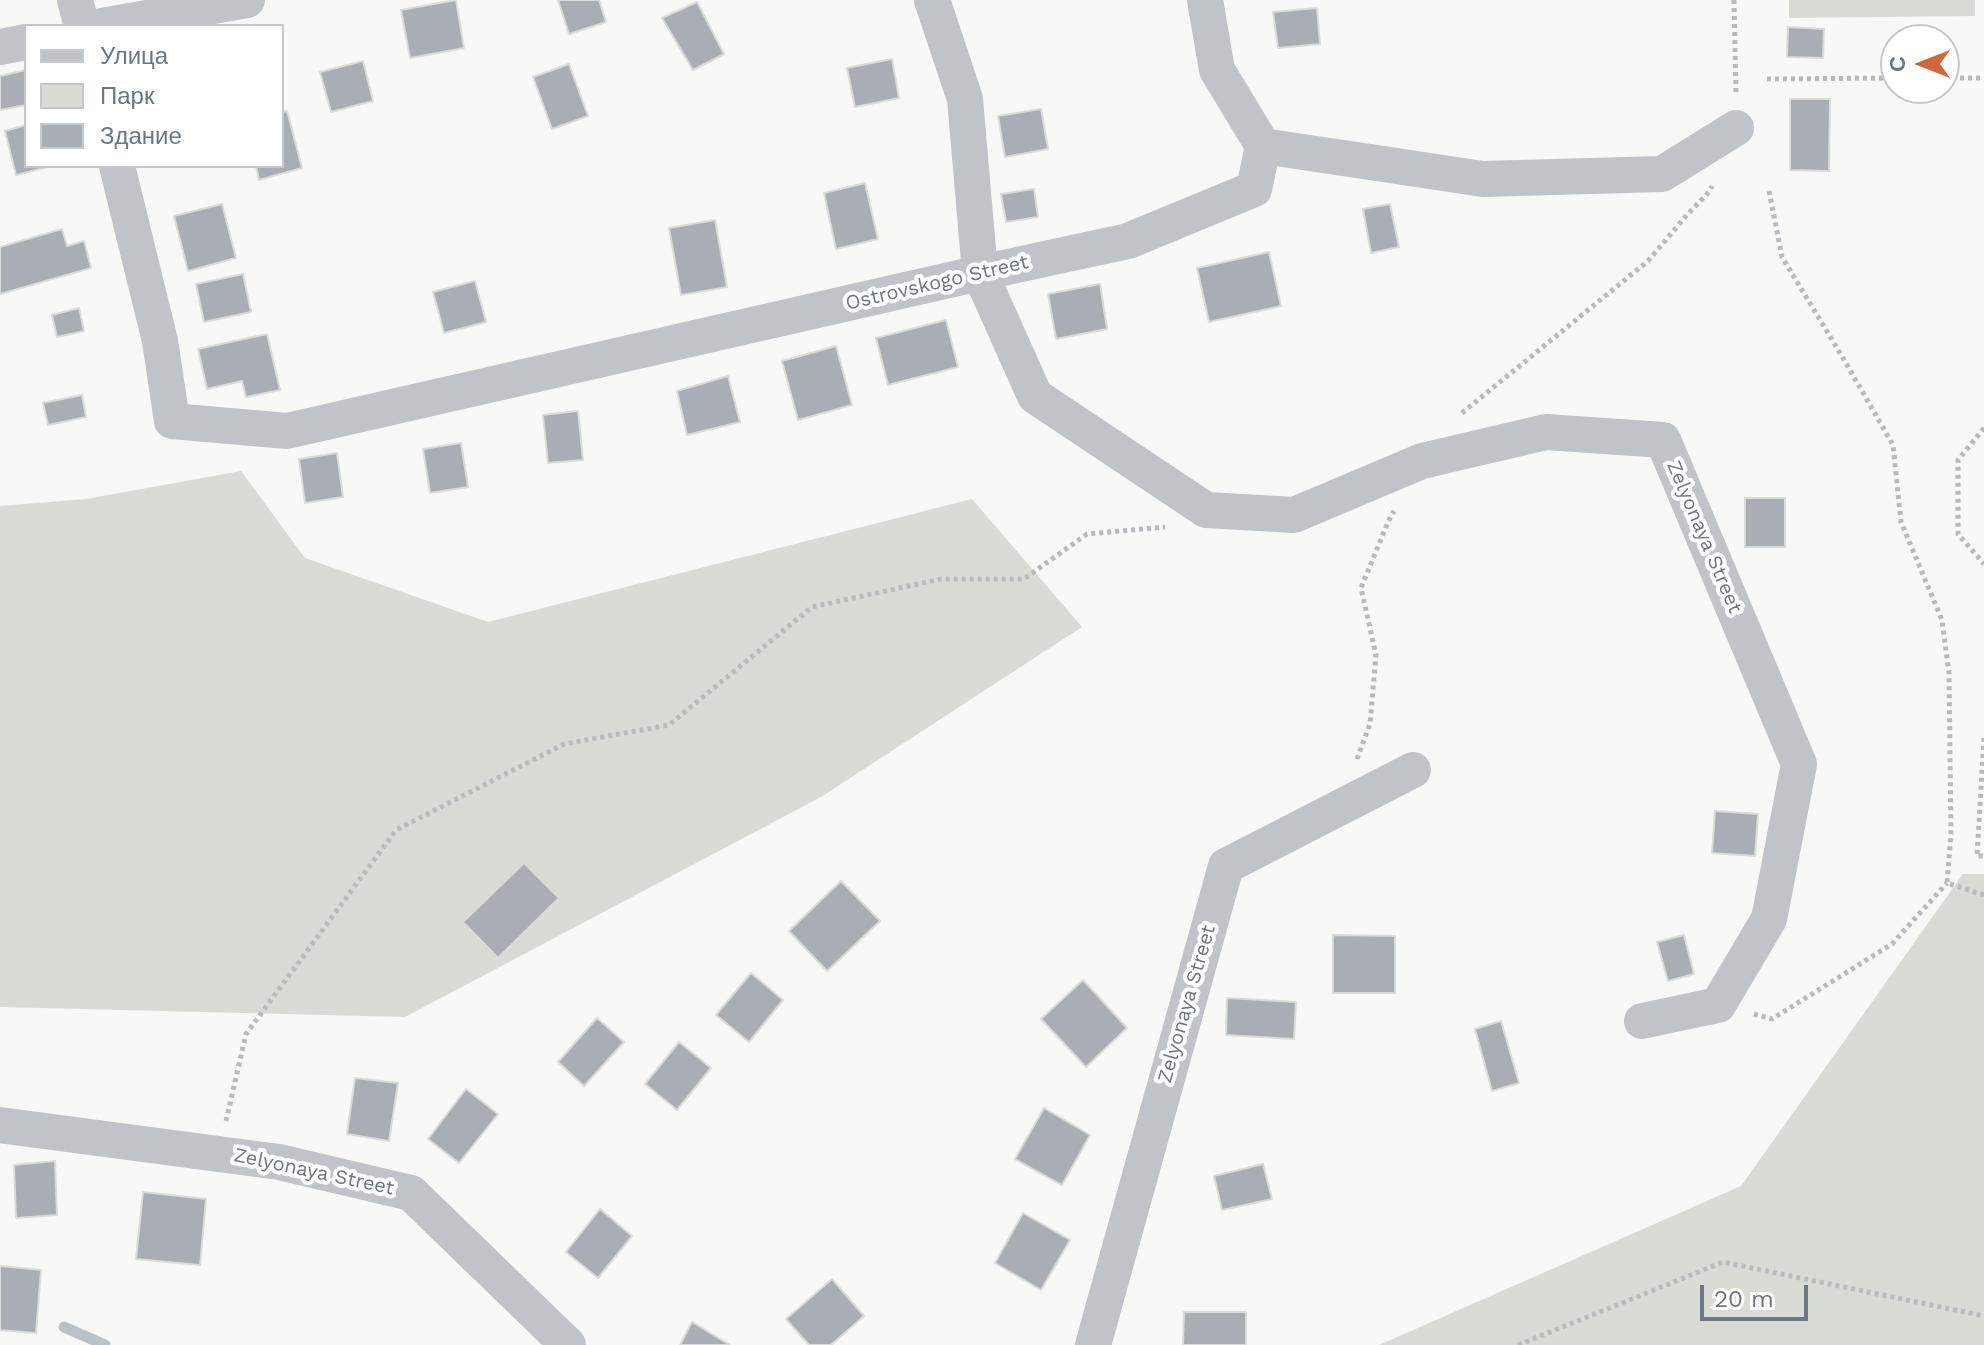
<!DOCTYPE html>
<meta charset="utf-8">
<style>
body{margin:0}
#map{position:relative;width:1984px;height:1345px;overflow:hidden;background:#f8f8f6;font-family:"Work Sans",sans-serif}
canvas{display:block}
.legend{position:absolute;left:24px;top:24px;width:260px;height:144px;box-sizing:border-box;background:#fff;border:2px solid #c4c9cd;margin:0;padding:10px 14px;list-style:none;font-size:24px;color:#6b7783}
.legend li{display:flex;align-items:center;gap:16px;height:40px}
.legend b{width:40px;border:2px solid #c4c9cd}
.north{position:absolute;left:1880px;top:24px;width:80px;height:80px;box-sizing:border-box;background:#fff;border:2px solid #c4c9cd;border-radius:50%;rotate:270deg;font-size:22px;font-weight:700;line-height:32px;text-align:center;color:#6b7783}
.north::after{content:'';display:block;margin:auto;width:28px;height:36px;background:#cf663e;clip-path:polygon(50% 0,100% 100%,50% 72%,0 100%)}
.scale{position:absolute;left:1700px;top:1285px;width:108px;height:36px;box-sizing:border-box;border:4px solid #6b7783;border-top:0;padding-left:10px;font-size:24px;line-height:28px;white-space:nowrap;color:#6b7783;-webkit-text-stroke:6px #fff;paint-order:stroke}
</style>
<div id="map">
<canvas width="1984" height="1345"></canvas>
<ul class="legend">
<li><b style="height:10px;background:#c0c3c7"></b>Улица</li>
<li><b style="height:22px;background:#d8dcd5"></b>Парк</li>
<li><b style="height:22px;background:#a8aeb4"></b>Здание</li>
</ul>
<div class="north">С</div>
<div class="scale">20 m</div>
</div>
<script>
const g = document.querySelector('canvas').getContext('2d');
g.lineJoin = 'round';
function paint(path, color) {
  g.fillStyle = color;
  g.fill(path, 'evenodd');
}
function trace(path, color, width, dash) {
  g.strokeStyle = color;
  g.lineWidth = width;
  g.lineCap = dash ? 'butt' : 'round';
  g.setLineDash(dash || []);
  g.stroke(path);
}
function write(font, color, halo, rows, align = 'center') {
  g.font = font + ' "Work Sans",sans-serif';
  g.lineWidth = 8;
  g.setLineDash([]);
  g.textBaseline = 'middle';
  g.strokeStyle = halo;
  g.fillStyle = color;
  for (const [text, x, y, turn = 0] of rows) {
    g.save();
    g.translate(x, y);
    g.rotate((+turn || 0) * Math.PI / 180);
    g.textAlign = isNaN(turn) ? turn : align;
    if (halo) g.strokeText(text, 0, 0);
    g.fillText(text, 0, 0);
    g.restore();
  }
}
paint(new Path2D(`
 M1789 0H1975V16L1789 18Z
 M241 471 305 558 488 622 972 499 1082 627 821 797 405 1017 0 1007V506L86 499Z
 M1963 874H1984V1345H1379L1741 1186Z`), '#d8dcd5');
trace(new Path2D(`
 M64 1327 105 1345`), '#b9c2c6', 11);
const building = new Path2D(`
 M456 0 464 48 410 58 401 10Z
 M558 0H599L606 22 569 34Z
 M697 2 724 54 693 70 662 18Z
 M1317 8 1320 44 1278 48 1273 12Z
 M1788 27 1824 29 1823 58 1787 57Z
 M892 59 899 98 855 107 847 68Z
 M363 61 373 101 331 112 320 72Z
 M569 64 588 116 552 129 533 77Z
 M26 70V105L0 110V76Z
 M1790 99H1830L1829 171 1790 170Z
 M1041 109 1048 149 1005 157 998 116Z
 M287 111 302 168 259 180 256 166H282V112Z
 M26 125V166H52L16 175 5 131Z
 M865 183 878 239 836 249 824 193Z
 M1034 189 1038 217 1006 222 1001 194Z
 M222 204 236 258 188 271 174 216Z
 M1390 204 1399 247 1371 253 1363 209Z
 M715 220 727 287 681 295 669 228Z
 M62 229 67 246 84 241 91 268 0 294V247Z
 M1269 252 1281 306 1209 322 1197 268Z
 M243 274 251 312 204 322 196 284Z
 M475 281 486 322 444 333 433 292Z
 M1100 284 1107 329 1056 339 1048 294Z
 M79 308 84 331 57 337 52 315Z
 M946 320 958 367 888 385 876 338Z
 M267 334 280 390 246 397 242 381 207 389 198 349Z
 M836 346 852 405 798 420 782 361Z
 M728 376 740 422 687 435 677 391Z
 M82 395 86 417 48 425 43 403Z
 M578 411 583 460 548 463 543 415Z
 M461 443 468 487 430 493 423 449Z
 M337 453 343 497 305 503 299 459Z
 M1745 498H1785V547H1745Z
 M1715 811 1758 814 1755 856 1712 853Z
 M524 863 559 898 498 958 463 922Z
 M841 881 880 921 827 971 789 931Z
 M1333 935 1395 936V993H1333Z
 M1684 935 1694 974 1668 981 1657 942Z
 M751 973 783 1000 749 1042 716 1015Z
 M1083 980 1127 1028 1086 1067 1041 1019Z
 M1227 998 1296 1002 1294 1039 1226 1035Z
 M597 1018 624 1042 584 1086 558 1062Z
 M1501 1021 1519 1083 1492 1091 1475 1029Z
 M679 1042 711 1068 677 1110 645 1084Z
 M355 1078 398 1083 389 1141 347 1134Z
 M466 1089 498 1114 459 1163 428 1139Z
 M1044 1108 1090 1135 1062 1185 1015 1159Z
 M55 1161 57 1215 16 1218 14 1165Z
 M1263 1164 1272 1199 1222 1210 1214 1176Z
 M143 1192 206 1199 200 1265 136 1259Z
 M600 1209 632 1236 598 1278 566 1252Z
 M1023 1213 1070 1240 1041 1290 995 1263Z
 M0 1266 41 1270 36 1333 0 1330Z
 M832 1279 864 1316 831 1345H809L786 1319Z
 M1184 1312H1246V1345H1183Z
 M692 1322 730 1345H680Z`);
paint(building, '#a8aeb4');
trace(building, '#dadad8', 2);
trace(new Path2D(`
 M1734 0 1736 93
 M1944 78H1984
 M1767 79 1896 78
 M1769 191 1782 257 1843 358 1893 445 1901 522 1942 620 1949 673 1951 834 1947 883 1984 895
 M1462 413 1648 261 1686 216 1709 192 1712 186
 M1984 428 1958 460V534L1984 564
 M1984 738 1977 856H1984
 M1357 759 1370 724 1376 655 1361 588 1388 522 1394 511
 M1754 1014 1772 1019 1892 944 1947 883
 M226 1121 246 1034 396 830 564 744 669 725 812 607 941 579H1024L1087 534 1165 527
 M1518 1345 1723 1262 1984 1316`), '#b8bbbe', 5, [4, 4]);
trace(new Path2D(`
 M75 0 82 26
 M932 0 965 99 980 273 1035 396 1206 510 1294 515 1422 461 1546 432 1663 440 1799 764 1769 919 1718 1005 1642 1021
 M1205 0 1217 70 1263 146
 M102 26 247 0
 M0 47 26 42
 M1263 146 1483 179 1662 174 1736 128
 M117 166 160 341 172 421 287 431 980 273 1128 241 1254 189 1263 146
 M0 1125 279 1162 411 1193 568 1345
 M1093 1345 1226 866 1413 770`), '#c0c3c7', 36);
write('20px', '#6b7783', '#fff', [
 ["Ostrovskogo Street",937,283,-13],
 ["Zelyonaya Street",1704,537,67],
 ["Zelyonaya Street",1187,1004,-74],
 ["Zelyonaya Street",314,1172,12]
]);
</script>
